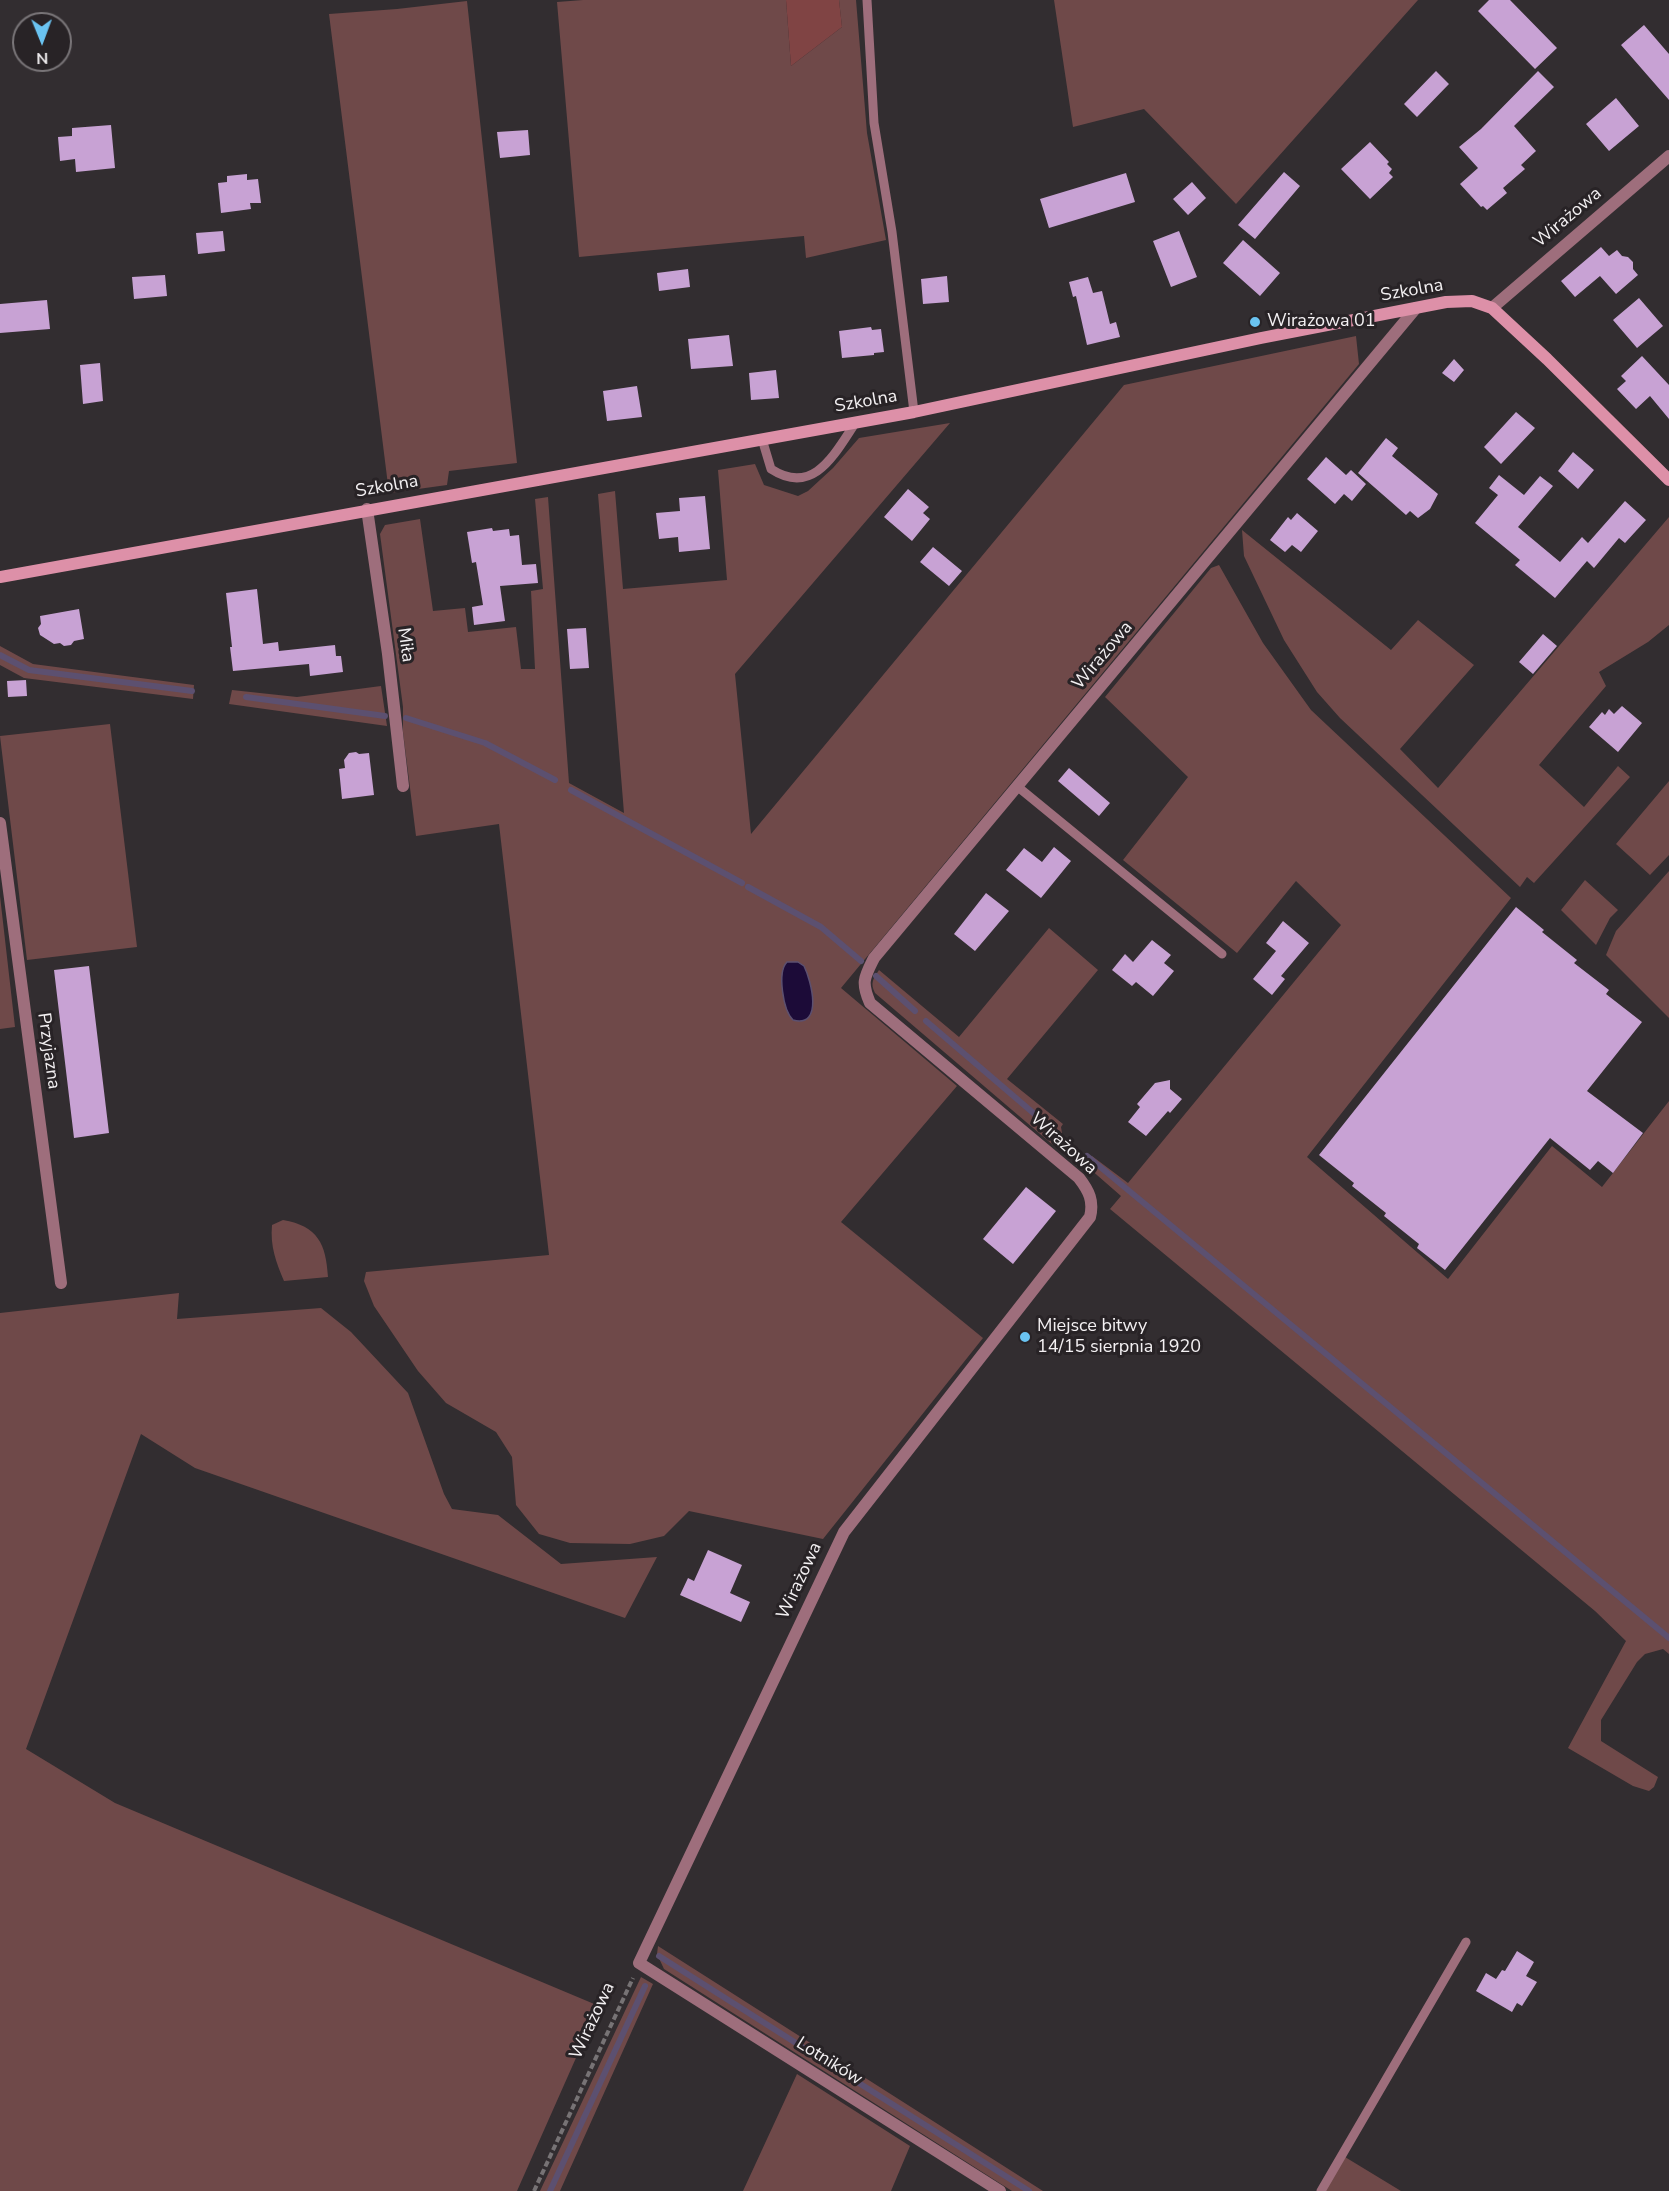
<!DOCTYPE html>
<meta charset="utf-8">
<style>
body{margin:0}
#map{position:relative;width:1669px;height:2191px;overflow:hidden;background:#322d30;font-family:"Nunito Sans",sans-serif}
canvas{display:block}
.north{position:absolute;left:12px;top:12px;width:60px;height:60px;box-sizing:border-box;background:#282326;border:2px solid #797578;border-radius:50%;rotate:179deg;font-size:16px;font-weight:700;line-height:24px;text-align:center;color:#f3f0f2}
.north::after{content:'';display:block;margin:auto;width:21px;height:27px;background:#6ac3f1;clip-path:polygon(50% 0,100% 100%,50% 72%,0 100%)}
</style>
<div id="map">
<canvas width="1669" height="2191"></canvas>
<div class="north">N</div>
</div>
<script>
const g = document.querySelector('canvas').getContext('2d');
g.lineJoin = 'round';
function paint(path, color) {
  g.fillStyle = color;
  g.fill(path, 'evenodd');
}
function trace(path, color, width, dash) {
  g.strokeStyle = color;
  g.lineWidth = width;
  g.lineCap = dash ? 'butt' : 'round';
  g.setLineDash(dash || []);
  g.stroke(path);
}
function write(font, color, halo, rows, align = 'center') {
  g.font = font + ' "Nunito Sans",sans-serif';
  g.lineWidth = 6;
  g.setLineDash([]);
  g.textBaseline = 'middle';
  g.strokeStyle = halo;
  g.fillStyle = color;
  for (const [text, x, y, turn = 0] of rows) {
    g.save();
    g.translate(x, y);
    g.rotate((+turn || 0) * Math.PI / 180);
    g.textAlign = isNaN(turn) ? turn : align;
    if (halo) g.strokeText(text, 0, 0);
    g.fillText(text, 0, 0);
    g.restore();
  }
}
paint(new Path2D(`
 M583 0H786L791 66 842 27 839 0H856L867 133 886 240 806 258 804 236 579 257 557 2Z
 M1054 0H1418L1236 204 1144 109 1073 127Z
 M467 1 517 463 449 471 447 485 389 493 329 14 397 9Z
 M1356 336 1359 364 841 988 957 1086 841 1222 983 1338 823 1539 689 1511 664 1536 630 1544 570 1543 539 1534 516 1505 512 1457 496 1432 446 1403 418 1371 374 1306 364 1281 366 1272 549 1255 499 824 416 836 403 732V707L380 534 385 525 420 519 433 611 465 608 468 632 516 627 521 669H535L531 591 543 589 535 499 548 497 569 783 624 813 598 494 615 491 623 589 727 580 718 470 755 464 764 485 798 496 808 491 833 468 859 438 950 423 735 674 751 834 1124 385Z
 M1669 517V625L1648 642 1599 672 1606 686 1539 765 1584 807 1618 766 1630 777 1534 883 1527 877 1520 887 1340 718 1317 692 1284 640 1244 556 1242 530 1391 650 1418 620 1474 665 1400 749 1438 788Z
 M1219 565 1263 643 1311 710 1511 898 1307 1157 1448 1279 1552 1146 1602 1187 1669 1101V1654L1663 1649 1645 1654 1637 1662 1601 1720V1741L1658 1777 1654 1787 1649 1791 1633 1786 1568 1748 1626 1641 1595 1611 1110 1209 1121 1196 1082 1162 1083 1158 1092 1156 1128 1183 1341 925 1296 881 1237 953 1123 860 1188 777 1105 697 1211 568Z
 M0 646 33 664 194 685 193 699 24 678 0 665Z
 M381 686 387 726 229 704 232 690 297 697Z
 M110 724 137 947 27 960 0 736Z
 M1669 781V855L1650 875 1616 844Z
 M1669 871V1018L1606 955 1616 931Z
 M1585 880 1618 910 1610 918 1596 945 1561 910Z
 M0 896 15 1027 0 1029Z
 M1049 928 1098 970 1007 1079 1063 1124 1061 1127 1062 1133 1053 1145 875 993C870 983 873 979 879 970L959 1037Z
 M283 1220C318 1226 326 1244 328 1277L284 1281C276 1262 270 1246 272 1225Z
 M179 1293 177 1319 321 1308 351 1332 408 1393 444 1494 452 1509 498 1515 561 1564 657 1557 625 1618 195 1468 141 1434 26 1749 115 1803 599 2006 517 2191H0V1313Z
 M658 1946 1043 2191H1012L664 1969 657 1954Z
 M641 1977 653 1984 560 2191H540Z
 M797 2074 910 2146 891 2191H743Z
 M1345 2157 1401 2191H1325Z`), '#6f4949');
paint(new Path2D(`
 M786 0H839L842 27 791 66Z`), '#804444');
const water = new Path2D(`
 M787 962H798L804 966C811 980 824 1028 793 1020 783 1010 777 972 787 962Z`);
paint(water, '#1c0b38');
trace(water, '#5c5070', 1.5);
trace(new Path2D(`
 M0 655 29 670 192 691
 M246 697 385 716
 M406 718 485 743 555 780
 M571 790 742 883
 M748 887 821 927 861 961
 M876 976 915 1011
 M926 1021 1059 1135
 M1087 1156 1669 1638
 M659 1956 1029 2191
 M550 2191 645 1986`), '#5c5070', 6);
paint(new Path2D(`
 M1489 0H1510L1557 48 1535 69 1478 11Z
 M1644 25 1669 54V100L1621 45Z
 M1436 71 1449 84 1417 117 1404 104Z
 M1538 71 1554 87 1514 126 1536 151 1521 165 1525 169 1503 188 1507 193 1487 210 1483 206 1481 207 1460 184 1478 168 1459 147 1481 129Z
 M1616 98 1639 126 1609 151 1586 124Z
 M111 125 115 168 76 172 75 159 60 161 58 137 72 136V128Z
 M528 130 530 155 500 158 497 132Z
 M1370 142 1389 162 1387 164 1392 169 1389 173 1393 177 1370 199 1341 169Z
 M1284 172 1300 186 1255 239 1238 225Z
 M1126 173 1135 202 1049 228 1040 199Z
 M247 174V180L258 179 261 203H250L251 209 221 213 218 183 227 182V176Z
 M1192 182 1206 198 1188 215 1173 199Z
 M223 231 225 251 198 254 196 233Z
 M1179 231 1197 277 1171 287 1153 241Z
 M1243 240 1280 273 1260 296 1223 263Z
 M1601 247 1609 256 1617 250 1622 256 1628 257 1633 262V269L1638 275 1616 294 1600 276 1575 297 1561 281Z
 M688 269 690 287 659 291 657 273Z
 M165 275 167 296 134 299 132 277Z
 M947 276 949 302 923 304 921 279Z
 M1088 277 1093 293 1102 291 1110 324 1116 322 1120 337 1087 345 1076 296 1073 297 1069 282Z
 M1639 298 1663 326 1637 348 1613 320Z
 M47 300 50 329 0 333V304Z
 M871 327 872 330 881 329 884 352 874 353V355L842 358 839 331Z
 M729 335 733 366 691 369 688 339Z
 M1642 356 1669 385V419L1650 396 1636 409 1617 389 1626 381 1621 376Z
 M1454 359 1464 370 1454 382 1442 373Z
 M100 363 103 401 83 404 80 365Z
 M776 370 779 398 751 400 749 373Z
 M637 386 642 417 607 421 603 391Z
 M1516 412 1535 428 1501 464 1484 447Z
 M1386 438 1398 448 1392 456 1438 494 1430 509 1418 518 1410 511 1406 515 1358 473Z
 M1573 452 1594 470 1578 489 1558 471Z
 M1326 457 1346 475 1351 470 1366 484 1352 501 1344 494 1335 504 1307 479Z
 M1499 475 1524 495 1540 476 1553 486 1518 527 1560 562 1582 537 1588 543 1625 501 1646 520 1625 543 1619 538 1594 568 1587 561 1555 598 1515 565 1520 560 1475 523 1498 495 1489 488Z
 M908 489 929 507 923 513 930 519 912 541 884 517Z
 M705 496 710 549 679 552 678 537 659 539 656 513 680 511 679 498Z
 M1297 513 1318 531 1301 552 1292 545 1285 552 1270 540 1288 517 1291 520Z
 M492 528 493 531 509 529 510 536 519 535 522 565 536 564 538 583 500 586 505 621 474 625 472 607 483 605 476 562 472 563 467 532Z
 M933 547 962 571 949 586 920 562Z
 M257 589 263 644 278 642 279 651 335 645 336 656H341L343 672 310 676 309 664 233 671 230 647H232L226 593Z
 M79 609 84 639 74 641 71 645 64 646 60 643 54 644 40 635 38 628 41 624 40 616Z
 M586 628 589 668 570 669 567 629Z
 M1543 634 1557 646 1533 674 1519 662Z
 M26 680 27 696 8 697 7 681Z
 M1622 706 1642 723 1618 752 1589 727 1602 712 1605 715 1609 709 1614 714Z
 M356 752 359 754 369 753 374 795 342 799 339 769 345 768 344 760 349 753Z
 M1069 768 1110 803 1099 816 1058 781Z
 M1054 847 1071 861 1041 898 1006 870 1024 848 1042 862Z
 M986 893 1009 911 975 951 954 934Z
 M1516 907 1544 930 1542 932 1577 960 1574 963 1609 990 1606 994 1642 1022 1587 1091 1643 1133 1613 1173 1598 1161 1590 1170 1550 1138 1445 1270 1417 1248 1419 1244 1384 1216 1386 1213 1352 1186 1354 1183 1319 1155Z
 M1283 921 1309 943 1281 976 1285 979 1272 995 1253 979 1276 951 1266 943Z
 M1152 940 1171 955 1164 963 1174 971 1153 996 1136 982 1132 986 1112 970 1125 954 1133 962Z
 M89 966 109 1133 74 1138 54 970Z
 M1170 1080V1089L1182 1099 1170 1113 1168 1111 1146 1136 1128 1122 1140 1107 1137 1104 1155 1083Z
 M1026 1187 1056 1211 1013 1264 983 1239Z
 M708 1550 742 1565 730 1593 750 1602 741 1622 680 1595 688 1578 694 1581Z
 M1517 1951 1534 1962 1526 1976 1537 1982 1522 2006 1517 2003 1512 2012 1476 1991 1486 1973 1496 1979 1502 1970 1505 1971Z`), '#c8a2d4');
trace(new Path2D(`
 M534 2191 633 1978`), '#777375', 4, [6, 3]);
trace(new Path2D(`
 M867 0 874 123 892 232 914 412
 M762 439 771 469C814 497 835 453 856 422
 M1018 787 1222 954
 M1321 2191 1466 1942`), '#9e6e7c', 9);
trace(new Path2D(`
 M1492 308 1669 156
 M367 509 388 654 403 786
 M0 823 61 1283
 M1000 2191 639 1963 844 1532 1090 1217C1094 1201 1089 1191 1079 1178L870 1003C861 982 864 978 874 958L1416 308`), '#9e6e7c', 12);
trace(new Path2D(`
 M0 577 914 412 1261 338 1446 302 1472 301 1492 308 1547 359 1669 480`), '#dd90a8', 12);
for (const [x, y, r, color] of [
 [1255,322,6,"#6ac3f1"],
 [1025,1337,6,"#6ac3f1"]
]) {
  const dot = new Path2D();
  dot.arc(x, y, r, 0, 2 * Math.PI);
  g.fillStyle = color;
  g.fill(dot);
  trace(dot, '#282326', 2);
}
write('18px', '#f3f0f2', '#282326', [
 ["Wirażowa",1568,218,-40],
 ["Szkolna",1412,291,-10],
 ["Szkolna",866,402,-10],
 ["Szkolna",387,487,-10],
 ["Miła",405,645,82],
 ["Wirażowa",1103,656,-50],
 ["Przyjazna",48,1051,82],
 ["Wirażowa",1063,1144,42],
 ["Wirażowa",800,1581,-65],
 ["Wirażowa",593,2021,-65],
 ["Lotników",829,2062,32]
]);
write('18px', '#f3f0f2', '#282326', [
 ["Wirażowa 01",1267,322],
 ["Miejsce bitwy",1037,1327],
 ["14/15 sierpnia 1920",1037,1348]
], 'left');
</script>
